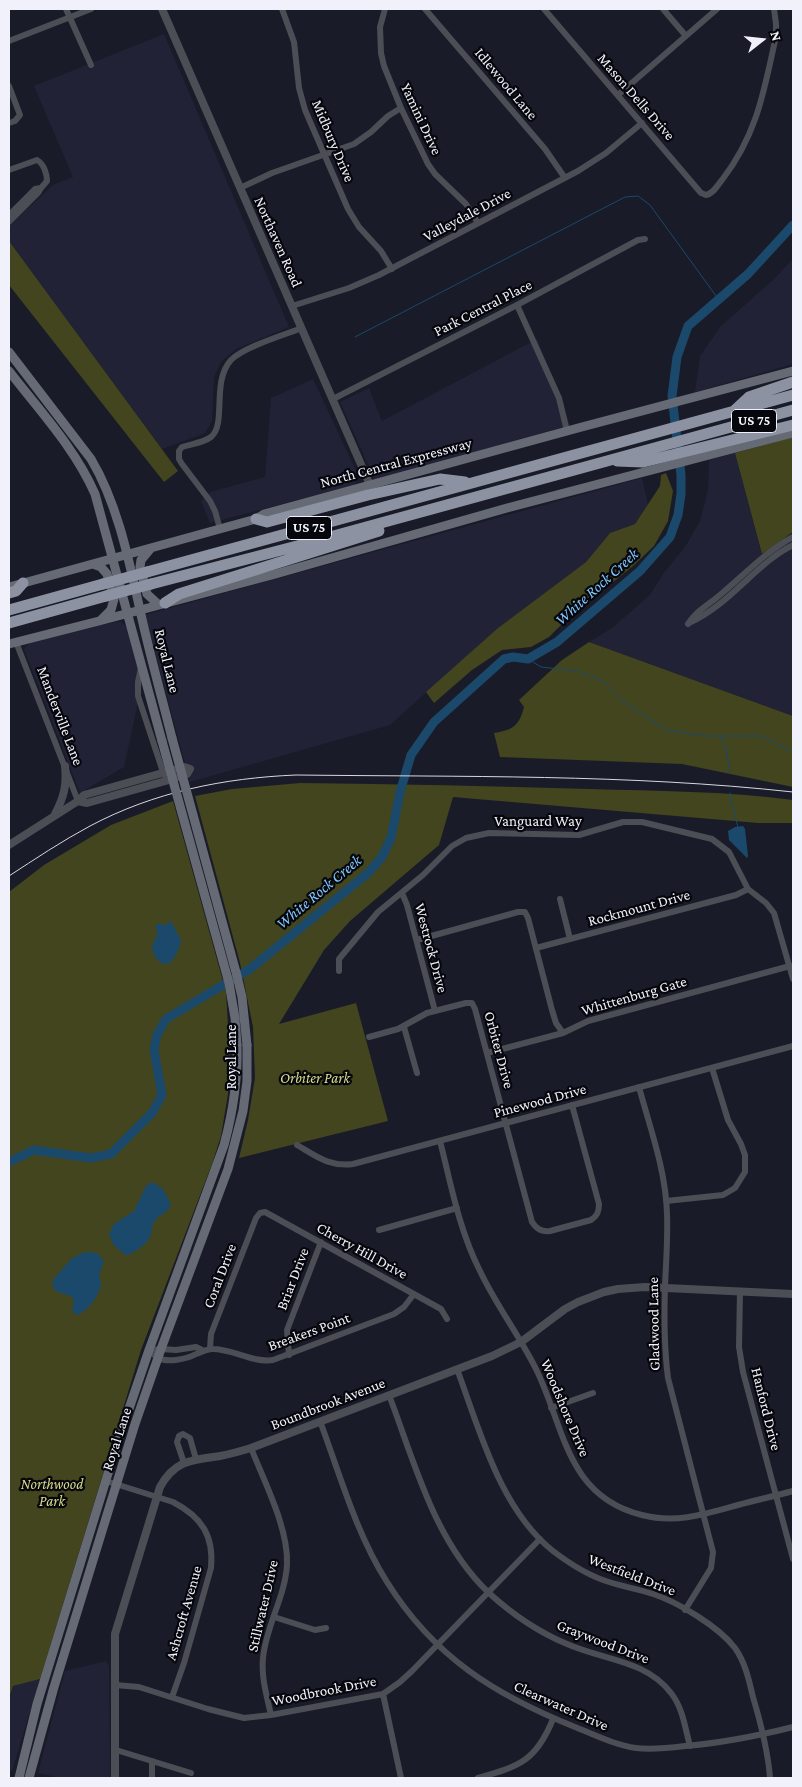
<!DOCTYPE html>
<style>
body{margin:0}
#map{position:relative;width:802px;height:1787px;overflow:hidden;background:#1a1b28;font-family:"Crimson Pro",serif}
canvas{display:block}
.frame{position:absolute;inset:0;border:10px solid #f0f1fa;pointer-events:none}
.north{position:absolute;left:737px;top:15px;width:50px;height:50px;-webkit-text-stroke:4px #06070c;paint-order:stroke;rotate:74deg;font-size:14px;font-weight:700;line-height:20px;text-align:center;color:#f0f1fa}
.north::after{content:'';display:block;margin:auto;width:18px;height:22px;background:#f0f1fa;clip-path:polygon(50% 0,100% 100%,50% 72%,0 100%)}
</style>
<div id="map">
<canvas width="802" height="1787"></canvas>
<div class="frame"></div>
<div class="north">N</div>
</div>
<script>
const g = document.querySelector('canvas').getContext('2d');
g.lineJoin = 'round';
function paint(path, color) {
  g.fillStyle = color;
  g.fill(path, 'evenodd');
}
function trace(path, color, width, dash) {
  g.strokeStyle = color;
  g.lineWidth = width;
  g.lineCap = dash ? 'butt' : 'round';
  g.setLineDash(dash || []);
  g.stroke(path);
}
function write(font, color, halo, rows, align = 'center') {
  g.font = font + ' "Crimson Pro",serif';
  g.lineWidth = 4.5;
  g.setLineDash([]);
  g.textBaseline = 'middle';
  g.strokeStyle = halo;
  g.fillStyle = color;
  for (const [text, x, y, turn = 0] of rows) {
    g.save();
    g.translate(x, y);
    g.rotate((+turn || 0) * Math.PI / 180);
    g.textAlign = isNaN(turn) ? turn : align;
    if (halo) g.strokeText(text, 0, 0);
    g.fillText(text, 0, 0);
    g.restore();
  }
}
paint(new Path2D(`
 M164 34 289 327 236 349 221 362 214 377 212 421 205 433 162 449 9 241V226L53 185 73 177 34 86Z
 M793 259V364L695 392 700 356 721 326 773 280Z
 M537 339 570 425 375 480 340 402 369 388 382 421Z
 M313 379 359 477 354 485 210 523 201 501 210 492 265 477 271 398Z
 M735 453 765 567 793 548V716L589 642 612 628 650 595 663 574 685 547 700 521 708 490 709 460Z
 M642 478 648 505 635 524 610 533 586 562 498 628 390 725 190 782 145 615Z
 M115 622H121L127 627 143 680 124 767 80 793 24 649 30 643Z
 M106 1661 109 1666 110 1778H61L38 1773 65 1671Z
 M40 1679 12 1771 9 1770V1698L13 1686Z`), '#212236');
paint(new Path2D(`
 M9 241 178 471 164 482 9 285Z
 M793 437V532L762 554 735 453Z
 M666 473 673 491 668 521 654 546 633 566 566 620 549 637 531 647 502 650 472 670 434 703 426 692 498 628 586 562 610 533 635 524 660 486 661 475Z
 M589 642 793 716V787L682 764 500 757 494 733C513 730 519 726 524 707L519 700 562 660Z
 M300 783C397 784 493 786 589 789 657 791 725 791 793 800V823H758L453 797 439 845 350 921 324 950 279 1024 356 1003 388 1121 239 1158 248 1120 255 1078 253 1027 240 963 195 796 232 789Z
 M173 801 226 992 230 1059 228 1094 221 1136 212 1164 141 1350 40 1679 13 1686 9 1698V892L44 865 111 825Z`), '#43451e');
paint(new Path2D(`
 M743 826 745 829 748 856 747 858 729 840 728 831 735 827Z
 M169 921 173 925 181 940C179 951 170 974 157 959 155 956 152 952 152 948 153 943 156 937 158 932L155 927 159 923 165 926Z
 M152 1182 163 1189 171 1204C167 1215 160 1213 155 1221 151 1226 152 1231 150 1237 148 1243 131 1256 125 1255L113 1244 109 1234 114 1224 134 1211 145 1188 148 1184Z
 M86 1252 97 1253 104 1261C103 1265 101 1268 100 1272 98 1277 101 1280 101 1284 99 1296 88 1312 76 1315L72 1310C82 1285 50 1303 53 1280L72 1258Z`), '#1b496b');
trace(new Path2D(`
 M355 337 625 197 638 196 650 205 719 300
 M528 659 541 667 577 671 603 681 621 700 666 730 703 736H762L793 752
 M721 737 726 748 730 772
 M730 793 731 801 738 827`), '#1b496b', 1);
trace(new Path2D(`
 M9 1162 34 1150 91 1158 111 1154 152 1113 162 1095 154 1050 157 1035 166 1019 250 969 368 873 382 857 391 838 400 792 411 755 434 722 504 659 513 657 528 659 557 642 640 571 670 537 678 515 681 494V475L672 396 677 357 688 326 748 274 793 225`), '#1b496b', 9);
trace(new Path2D(`
 M66 9 91 65
 M282 9 294 42 299 88 305 110 348 209 359 227 381 251 392 269
 M385 9 380 27 381 53 384 66 401 108 428 164 435 174 466 204 478 223
 M425 9 545 149 565 178
 M544 9 701 193 706 195C713 194 717 186 722 180 757 135 764 91 776 36V24L774 9
 M663 9 686 36
 M9 41 91 9
 M9 86 20 115 15 121 9 123
 M618 95 717 9
 M9 170 37 160C44 164 47 174 47 181L41 188 38 193 9 222
 M240 188 272 173 354 144 371 132 388 116 401 108
 M9 215 35 189 41 188
 M517 305 559 398 567 431
 M292 306 349 288 379 275 578 171 606 153 642 123
 M333 399 517 305 638 240 645 239
 M220 529 215 511 210 501 182 464 179 459V451L182 447C191 444 203 443 211 437 227 424 211 382 231 360 244 347 284 335 302 328
 M689 623C731 604 755 564 793 545
 M688 624C698 609 707 606 720 595 743 576 766 551 793 537
 M16 642 78 801
 M141 668 138 682V696L164 775
 M402 893 407 905 435 1011
 M560 899 570 939
 M417 940 518 912H525L528 918 552 1010 556 1023 563 1033
 M536 948 736 895 748 889
 M339 971V959L378 912 423 875 452 846 466 838 489 833 579 835 623 822H642L712 839 729 852 748 889 766 903 774 913 793 979
 M404 1027 417 1073
 M369 1037 398 1029 427 1013 466 1003H472L475 1009 532 1222C537 1229 541 1232 550 1231L591 1220C597 1216 599 1212 599 1204L572 1105
 M487 1053 563 1033 588 1021 790 966
 M639 1087C650 1128 666 1171 667 1214 668 1238 666 1262 665 1286 664 1317 664 1347 668 1378L713 1552 711 1568 685 1610
 M440 1141C451 1184 459 1230 480 1271 496 1305 519 1335 536 1369 565 1428 566 1496 642 1515 676 1524 706 1514 738 1505 756 1500 775 1496 793 1491
 M297 1145C316 1156 329 1167 353 1164L793 1046
 M666 1201 723 1195 735 1188 745 1172V1155L741 1144 728 1120 712 1068
 M379 1230 457 1208
 M740 1291 739 1347 743 1372 793 1559
 M210 1349 211 1334 256 1218 260 1213 265 1212 441 1309 447 1319
 M149 1350C151 1352 155 1356 158 1358 168 1363 187 1359 196 1354 202 1352 204 1350 211 1349 232 1348 251 1363 273 1360L394 1314 404 1307 414 1294
 M149 1350 161 1349 176 1350 196 1347 202 1350
 M289 1355 287 1330 321 1242
 M457 1369C480 1431 500 1509 553 1551 570 1564 589 1576 609 1582 624 1587 639 1589 653 1594 678 1602 719 1627 735 1648 745 1662 749 1680 753 1697 761 1724 768 1750 770 1778
 M389 1395C415 1463 434 1541 489 1593 512 1614 538 1632 567 1644 603 1660 646 1660 671 1693 683 1708 685 1728 690 1746
 M551 1408 593 1393
 M320 1421C340 1475 356 1533 387 1582 434 1657 495 1695 575 1727 595 1735 615 1745 636 1748 652 1750 669 1748 685 1746 722 1743 757 1736 793 1727
 M251 1448C264 1481 289 1529 287 1565 285 1597 266 1626 263 1658 261 1677 267 1697 271 1715
 M184 1463 177 1442 179 1436 183 1434 190 1438 196 1459
 M106 1481 173 1502C202 1517 214 1536 211 1568L184 1663 172 1697
 M274 1617 315 1630 326 1628
 M115 1685 139 1687 208 1709 244 1718 271 1715 383 1694 400 1682 412 1671 540 1539
 M383 1694 401 1778
 M116 1750 191 1773
 M152 1778V1761
 M478 1778C520 1766 536 1761 553 1719`), '#4c4e55', 6);
trace(new Path2D(`
 M162 9 370 485
 M55 814C64 797 67 785 65 766
 M9 845 78 801 84 795 184 767 190 769 187 774 169 780 87 803 78 801
 M115 1778V1634L160 1487C175 1460 192 1460 220 1456 231 1454 241 1451 251 1448L492 1356 521 1342 565 1309 578 1302 604 1292 618 1289 645 1287 793 1294`), '#4c4e55', 8);
trace(new Path2D(`
 M9 352 91 459C119 506 130 566 142 619 151 659 162 698 172 738
 M9 371C39 410 75 448 95 494L162 741
 M151 548 141 560 140 567 147 594 159 605
 M93 564 101 567 107 574 114 599 111 610 101 620
 M9 587 256 519 264 514 578 428 793 371
 M9 644 99 621 272 575 507 508 793 433
 M19 1778 37 1704 118 1441 149 1350 224 1145C233 1112 238 1079 237 1045
 M29 1778 54 1687 135 1424 161 1349 228 1169 243 1111 247 1081V1045`), '#666a74', 9);
trace(new Path2D(`
 M735 410 749 397 793 382
 M617 461 643 462 793 425
 M256 519 267 522 368 495 440 479 465 482
 M147 572 793 395
 M151 584 297 546 793 410
 M9 593 16 591 23 583
 M165 603 179 594 379 531
 M9 610 103 584
 M9 623 106 596`), '#8d92a3', 11);
trace(new Path2D(`
 M9 876C35 859 62 841 90 826 154 792 224 778 296 775 461 777 628 774 793 792`), '#d7d8e2', 1);
trace(new Path2D(`
 M172 738 237 976 242 997 247 1045
 M162 741 229 983 235 1018 237 1045`), '#666a74', 9);
trace(new Path2D(`
 M103 584 147 572
 M106 596 151 584`), '#8d92a3', 11);
for (const [x, y, w] of [
 [754,421,45],
 [309,528,45]
]) {
  const box = new Path2D();
  box.roundRect(x - w / 2, y - 11.5, w, 23, 4);
  g.fillStyle = '#06070c';
  g.fill(box);
  trace(box, '#f0f1fa', 1);
}
write('bold 14px', '#f0f1fa', null, [
 ["US 75",754,421],
 ["US 75",309,528]
]);
write('15px', '#f0f1fa', '#06070c', [
 ["Idlewood Lane",506,84,50],
 ["Mason Dells Drive",636,97,49],
 ["Yamini Drive",421,119,65],
 ["Midbury Drive",333,141,67],
 ["Valleydale Drive",467,215,-28],
 ["Northaven Road",278,242,66],
 ["Park Central Place",483,308,-27],
 ["North Central Expressway",396,463,-15],
 ["Royal Lane",167,661,76],
 ["Manderville Lane",60,716,69],
 ["Vanguard Way",538,821],
 ["Rockmount Drive",639,908,-15],
 ["Westrock Drive",431,948,75],
 ["Whittenburg Gate",634,996,-16],
 ["Orbiter Drive",499,1050,75],
 ["Royal Lane",231,1057,-90],
 ["Pinewood Drive",540,1101,-15],
 ["Cherry Hill Drive",362,1251,29],
 ["Coral Drive",220,1276,-69],
 ["Briar Drive",293,1279,-69],
 ["Gladwood Lane",654,1324,-91],
 ["Breakers Point",309,1332,-20],
 ["Boundbrook Avenue",328,1404,-21],
 ["Woodshore Drive",565,1408,67],
 ["Hanford Drive",766,1409,76],
 ["Royal Lane",117,1439,-72],
 ["Westfield Drive",632,1575,21],
 ["Stillwater Drive",263,1606,-77],
 ["Ashcroft Avenue",184,1613,-74],
 ["Graywood Drive",603,1642,21],
 ["Woodbrook Drive",324,1691,-11],
 ["Clearwater Drive",561,1706,24]
]);
write('italic 15px', '#d8dc89', '#06070c', [
 ["Orbiter Park",315,1078],
 ["Northwood",52,1484],
 ["Park",52,1501]
]);
write('italic 16px', '#81c6fe', '#06070c', [
 ["White Rock Creek",597,587,-42],
 ["White Rock Creek",319,892,-40]
]);
</script>
